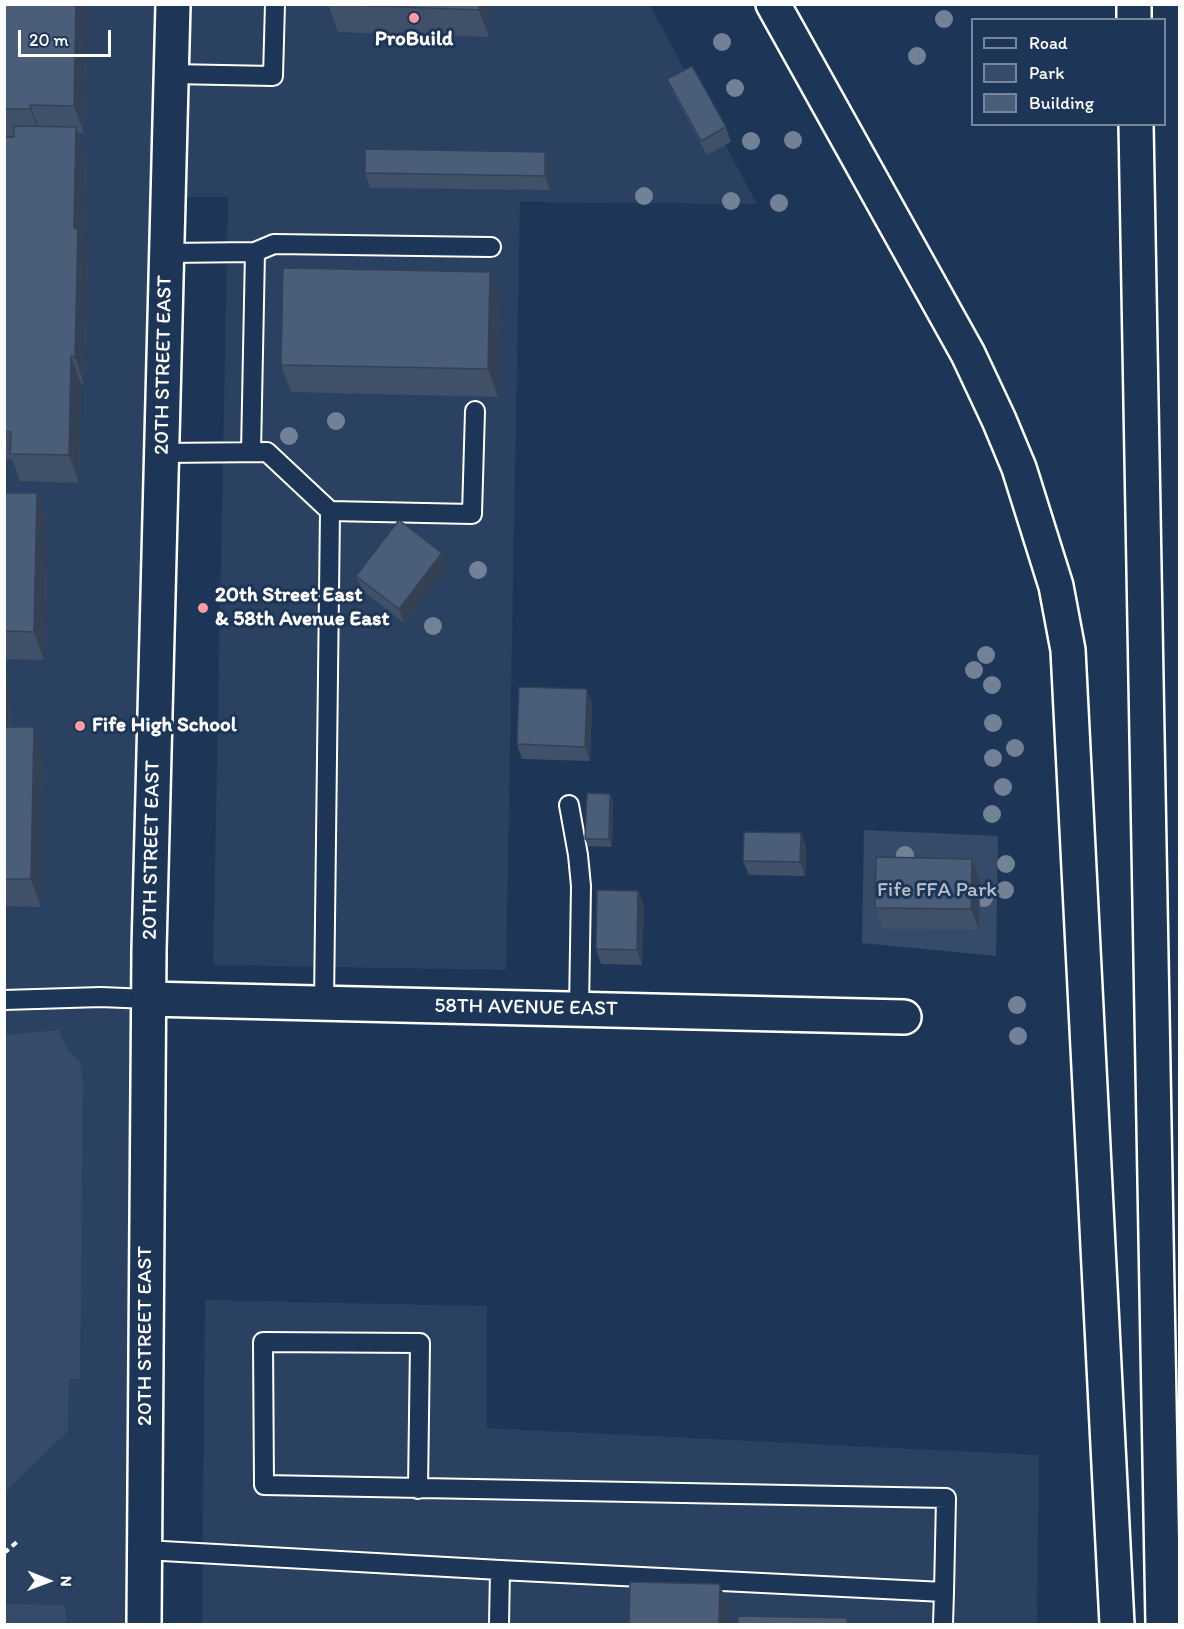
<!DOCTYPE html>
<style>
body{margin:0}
#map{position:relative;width:1184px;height:1629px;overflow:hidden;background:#1d3557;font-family:Itim,sans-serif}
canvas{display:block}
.frame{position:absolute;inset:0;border:6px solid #fff;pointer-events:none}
.legend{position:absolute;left:971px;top:18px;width:195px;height:108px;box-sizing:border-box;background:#1d3557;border:2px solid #77869a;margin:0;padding:8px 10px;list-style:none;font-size:18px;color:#fff}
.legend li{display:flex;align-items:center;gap:12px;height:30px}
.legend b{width:30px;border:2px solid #77869a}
.north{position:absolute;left:18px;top:1551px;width:60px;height:60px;-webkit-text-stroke:4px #1d3557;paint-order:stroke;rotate:91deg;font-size:16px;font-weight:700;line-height:24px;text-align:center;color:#fff}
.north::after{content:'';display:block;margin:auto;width:21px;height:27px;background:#fff;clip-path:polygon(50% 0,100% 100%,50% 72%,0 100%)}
.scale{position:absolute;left:18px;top:30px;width:93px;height:27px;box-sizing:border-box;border:3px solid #fff;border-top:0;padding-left:8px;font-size:18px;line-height:21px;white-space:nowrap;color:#fff;-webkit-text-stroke:4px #1d3557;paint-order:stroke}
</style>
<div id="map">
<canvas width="1184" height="1629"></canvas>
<div class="frame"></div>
<ul class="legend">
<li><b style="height:8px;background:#1d3557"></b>Road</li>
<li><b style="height:16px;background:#364b69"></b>Park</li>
<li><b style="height:16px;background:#4a5d79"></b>Building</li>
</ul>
<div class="north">N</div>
<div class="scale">20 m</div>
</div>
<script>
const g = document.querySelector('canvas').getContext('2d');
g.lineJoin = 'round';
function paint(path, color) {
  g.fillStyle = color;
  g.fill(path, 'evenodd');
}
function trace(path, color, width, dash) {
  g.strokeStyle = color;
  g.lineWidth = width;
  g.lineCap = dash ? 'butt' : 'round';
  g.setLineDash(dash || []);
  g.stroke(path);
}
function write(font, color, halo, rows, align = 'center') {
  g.font = font + ' Itim,sans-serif';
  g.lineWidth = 6;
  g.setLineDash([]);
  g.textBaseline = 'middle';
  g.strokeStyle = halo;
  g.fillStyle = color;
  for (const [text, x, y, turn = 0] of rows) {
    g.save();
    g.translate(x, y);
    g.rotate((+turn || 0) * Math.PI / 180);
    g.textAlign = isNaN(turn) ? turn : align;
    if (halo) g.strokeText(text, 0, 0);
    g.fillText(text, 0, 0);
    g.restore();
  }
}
paint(new Path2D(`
 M5 5H650L757 204 520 202 506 970 213 965 228 197H168L144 1624H5Z
 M205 1300 487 1306V1428L1039 1455 1037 1624H202Z`), '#2a4161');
paint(new Path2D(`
 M864 830 998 836 996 956 862 943Z
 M59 1030 67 1049 80 1062 83 1083 80 1379 69 1378 68 1431 5 1492V1035Z
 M5 1604 65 1605 66 1624H5Z`), '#364b69');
const service = new Path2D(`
 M172 74 273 76 275 4
 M167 253 255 252 274 244 491 247
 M251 452 255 252
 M162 453 267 452 330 511 472 514 475 411
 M569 805 578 855 581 886 579 1009
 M4 1000 101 997 148 999
 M324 1003 330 511
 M418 1489 420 1343 263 1342 264 1485 946 1498 944 1592
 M145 1550 500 1570 944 1592 943 1624
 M499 1624 500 1570`);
const minor = new Path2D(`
 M148 999 904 1017`);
const secondary = new Path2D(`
 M144 1624 149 950 173 4`);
const motorway = new Path2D(`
 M773 4 968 354 999 420 1019 468 1056 586 1068 650 1117 1624
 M1134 4V20
 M1136 124 1163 1624`);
trace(service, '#fff', 22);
trace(minor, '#fff', 38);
trace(secondary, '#fff', 38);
trace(motorway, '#fff', 38);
trace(new Path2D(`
 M4 1553 17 1542`), '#fff', 4, [6, 4.5]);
trace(service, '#1d3557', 18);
trace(minor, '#1d3557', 33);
trace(secondary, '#1d3557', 33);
trace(motorway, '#1d3557', 33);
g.fillStyle = '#738196';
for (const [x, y] of [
 [944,19],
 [722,42],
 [917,56],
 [735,88],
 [793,140],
 [751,141],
 [644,196],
 [731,201],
 [779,203],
 [336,421],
 [289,436],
 [478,570],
 [433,626],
 [986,655],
 [974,670],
 [992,685],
 [993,723],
 [1015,748],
 [993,758],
 [1003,787],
 [992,814],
 [905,855],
 [1006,864],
 [1005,890],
 [984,898],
 [1017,1005],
 [1018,1036]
]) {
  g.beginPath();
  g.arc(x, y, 9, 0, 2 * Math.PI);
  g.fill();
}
paint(new Path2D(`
 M4 4H87L84 133H78L86 155 84 247 88 256 84 384H81L79 483 20 481 12 459H4V137H14V136H4Z
 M328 4H490L489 37 338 32Z
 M667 79 726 127 731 142 707 155 673 93Z
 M545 152 551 166 550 190 370 188 365 173Z
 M500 300 498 397 291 392 281 365Z
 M4 493H37L47 521 44 660 4 659Z
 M447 568 404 623 362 590 356 576Z
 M4 669 10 686V727L44 755 41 907 6 906 5 964Z
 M587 689 592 704 590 761 522 759 517 744Z
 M610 794 613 801 612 847 588 846 585 839Z
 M801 833 806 848 805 876 749 875 743 861Z
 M972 859 980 880 979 930 883 929 875 908Z
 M644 905 642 965 601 964 596 949Z`), '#405068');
paint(new Path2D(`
 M76 4H87L84 133 74 106Z
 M479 4H490L489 37 479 10Z
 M30 105 40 132V137L30 109Z
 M76 127 86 155 84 247 88 256 84 384 75 357 74 228Z
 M545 152 551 166 550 190 545 176Z
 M490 272 500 300 498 397 488 369Z
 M71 356 81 384 79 483 69 455Z
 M37 493 47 521 44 660 34 632Z
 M442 553 447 568 404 623 399 609Z
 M4 669 10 686 9 754 4 741Z
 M587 689 592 704 590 761 585 747Z
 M34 727 44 755 41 907 31 879Z
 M610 794 613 801 612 847 609 839Z
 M801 833 806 848 805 876 800 862Z
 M972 859 980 880 979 930 971 909Z
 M638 891 644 905 642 965 637 950Z
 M4 903 6 906 5 964H4Z
 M720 1584 730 1612V1624H719Z`), '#344155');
const building = new Path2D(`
 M4 4H76L74 106 30 105V109H4Z
 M328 4H479V10Z
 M692 66 726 127 701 141 667 79Z
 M14 126 76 127 74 228 78 229 75 357 71 356 69 455 10 454 11 432H4V137H14Z
 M365 149 545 152V176L365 173Z
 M283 268 490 272 488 369 281 365Z
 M4 493H37L34 632 4 631Z
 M399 520 442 553 399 609 356 576Z
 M519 687 587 689 585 747 517 744Z
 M4 727H34L31 879H4Z
 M587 793 610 794 609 839H585Z
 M744 832 801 833 800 862 743 861Z
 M876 857 972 859 971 909 875 908Z
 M597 890 638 891 637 950 596 949Z
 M630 1582 720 1584 719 1624H629Z
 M738 1616 847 1618V1624H738Z`);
paint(building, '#4a5d79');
trace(building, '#344155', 1.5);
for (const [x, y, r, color] of [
 [414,18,6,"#ff9aa2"],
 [203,608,6,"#ff9aa2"],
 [80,726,6,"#ff9aa2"]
]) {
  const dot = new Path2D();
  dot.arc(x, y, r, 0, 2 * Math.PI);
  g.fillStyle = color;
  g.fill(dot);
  trace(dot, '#1d3557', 2);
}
write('bold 21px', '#fff', '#1d3557', [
 ["ProBuild",414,40,"center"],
 ["20th Street East",215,596],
 ["& 58th Avenue East",215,620],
 ["Fife High School",92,726]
], 'left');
write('21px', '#fff', '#1d3557', [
 ["20TH STREET EAST",164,365,-89],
 ["20TH STREET EAST",152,850,-89],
 ["58TH AVENUE EAST",526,1008,1],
 ["20TH STREET EAST",146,1336,-90]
]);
write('21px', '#b9c0ca', '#1d3557', [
 ["Fife FFA Park",937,891]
]);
</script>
